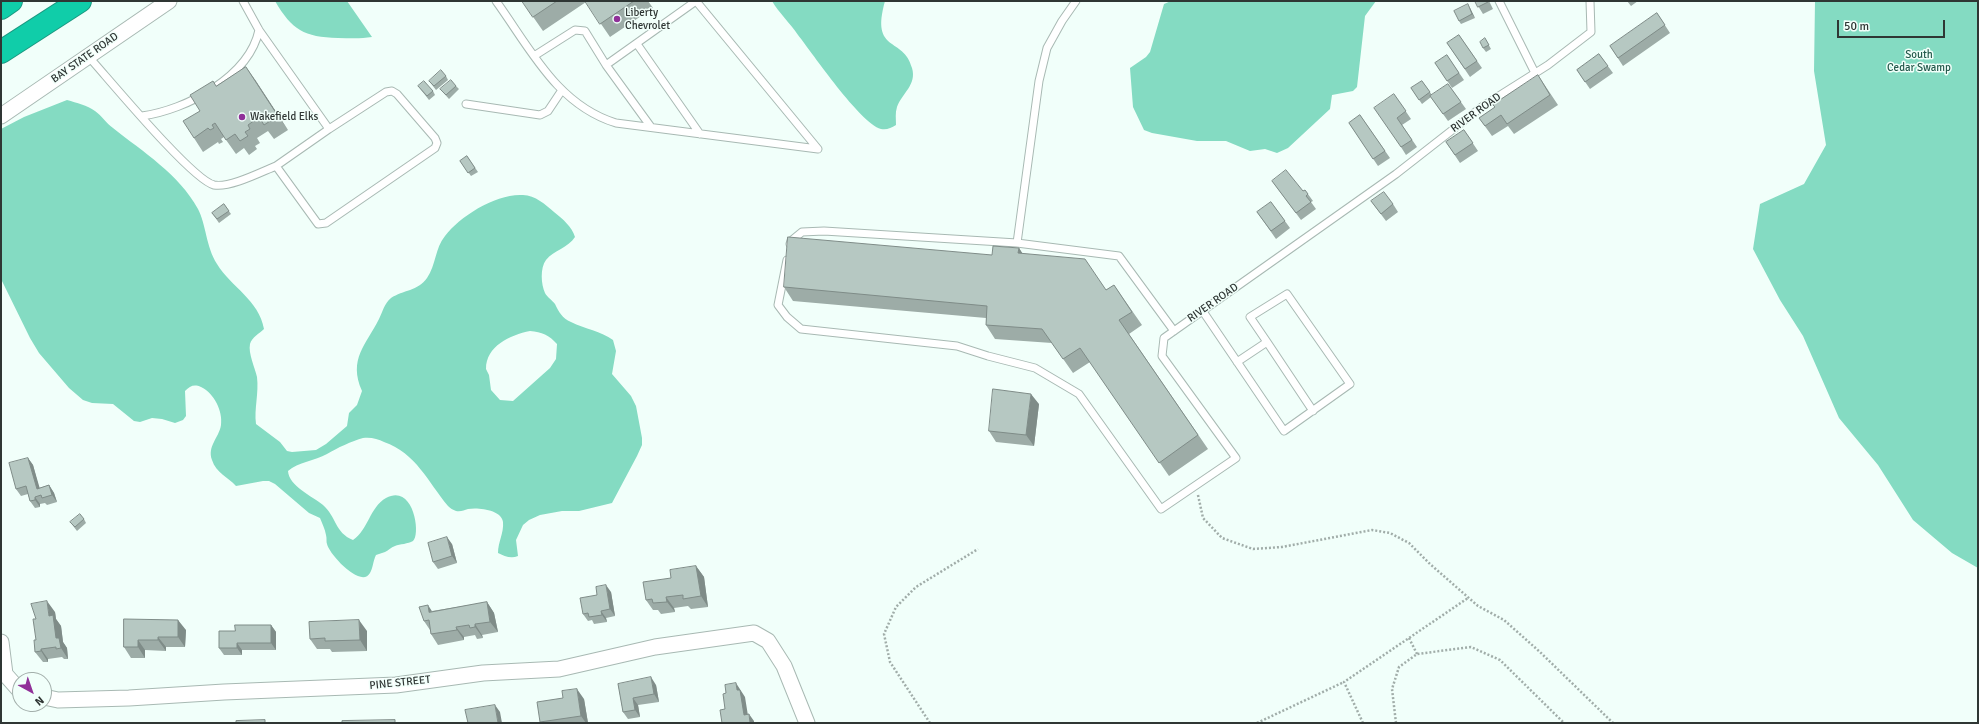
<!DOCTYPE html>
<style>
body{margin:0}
#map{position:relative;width:1979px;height:724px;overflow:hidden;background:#f1fffa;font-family:Signika,sans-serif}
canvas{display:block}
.frame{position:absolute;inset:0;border:2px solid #2f3634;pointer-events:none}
.north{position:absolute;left:12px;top:672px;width:40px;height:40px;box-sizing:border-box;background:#f1fffa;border:1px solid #a3afab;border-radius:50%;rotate:140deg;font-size:11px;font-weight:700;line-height:16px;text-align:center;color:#2f3634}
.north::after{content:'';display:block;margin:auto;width:14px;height:18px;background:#903099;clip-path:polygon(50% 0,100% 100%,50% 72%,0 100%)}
.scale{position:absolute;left:1837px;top:20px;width:108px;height:18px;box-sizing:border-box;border:2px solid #2f3634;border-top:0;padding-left:5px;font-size:12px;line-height:14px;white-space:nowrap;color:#2f3634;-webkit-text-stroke:3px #f1fffa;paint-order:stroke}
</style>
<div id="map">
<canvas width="1979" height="724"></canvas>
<div class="frame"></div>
<div class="north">N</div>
<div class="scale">50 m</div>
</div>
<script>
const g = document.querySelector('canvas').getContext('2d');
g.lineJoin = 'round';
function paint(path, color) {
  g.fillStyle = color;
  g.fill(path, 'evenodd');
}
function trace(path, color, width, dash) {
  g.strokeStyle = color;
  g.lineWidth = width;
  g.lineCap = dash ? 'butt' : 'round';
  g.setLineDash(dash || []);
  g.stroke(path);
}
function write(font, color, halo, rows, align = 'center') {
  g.font = font + ' Signika,sans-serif';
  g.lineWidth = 3;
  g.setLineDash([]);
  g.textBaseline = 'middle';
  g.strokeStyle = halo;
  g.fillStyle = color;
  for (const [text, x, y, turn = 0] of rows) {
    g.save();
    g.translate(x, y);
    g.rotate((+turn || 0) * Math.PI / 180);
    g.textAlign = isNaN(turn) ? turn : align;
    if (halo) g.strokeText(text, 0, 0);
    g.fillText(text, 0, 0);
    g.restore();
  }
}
paint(new Path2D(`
 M275 1H347L372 37C360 39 349 38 338 38 304 37 292 30 275 1Z
 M772 1H885C870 54 904 36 912 68 917 85 902 93 897 107 895 113 896 119 896 125 891 128 887 130 881 129 860 123 813 54 798 35 790 23 779 13 772 1Z
 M1171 1H1376L1365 16 1357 87 1353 91 1332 95 1330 109 1288 148 1277 153 1265 149 1250 151 1226 141H1197L1152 133 1144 130 1133 107 1130 68 1146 57 1150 52 1164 4Z
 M1815 1H1978V568L1952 553 1913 520 1878 465 1839 418 1803 336 1780 300 1753 249 1760 204 1804 184 1826 145 1814 71Z
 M67 100C77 103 87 105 95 111 102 116 106 123 113 128 143 152 179 174 198 209 206 224 206 247 217 264 231 287 259 300 264 329 259 334 252 337 250 344 248 353 255 368 257 377 259 393 254 409 256 424L280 442 287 451 292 452 316 450 326 444 347 426 349 413 357 405 362 391C348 359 366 345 379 319 383 311 384 304 391 298 403 290 418 291 427 278 436 265 435 248 445 236 460 216 497 193 523 195 535 195 546 205 554 212 563 219 572 227 575 237 568 248 554 250 546 260 540 268 541 284 545 293 547 297 552 300 555 304 559 312 562 318 571 322 585 329 601 331 613 340L616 351 612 374 631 396 636 406 642 438V445L637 456 612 503 579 511H562L540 515 529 520 523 525 516 540 518 556C511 559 504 556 498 553 498 542 504 533 503 522 502 510 478 507 468 509 464 510 461 512 456 511 453 510 450 508 448 506 428 482 416 453 384 442 378 439 371 437 363 438 352 441 337 448 327 454 315 461 298 462 288 471 289 486 312 496 323 505 336 516 335 533 353 540 368 530 370 507 386 498 414 483 421 535 413 541 408 544 400 544 395 546 391 547 388 551 385 552 382 553 379 554 376 555 373 561 373 568 370 573 361 589 329 554 327 544 326 542 327 538 326 535 325 529 322 523 320 518L309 513 275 484 269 481H263L236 486C228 477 216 473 212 460 207 446 219 438 221 425 223 411 214 393 201 387 194 384 190 386 185 391L186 416 183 420 175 423 162 419 152 418 140 422 134 421 113 404 92 403 83 400 69 388 39 353 30 338 1 279V129L24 117ZM530 331C542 332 549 335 557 344L556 359 550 368 513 401 500 400 491 390 489 375 486 369C486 346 510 335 530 331Z`), '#84dbc2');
const service = new Path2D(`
 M496 1C530 48 557 105 616 123L818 149 696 1
 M1076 1 1062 21 1047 48 1039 81 1017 243 1119 256 1174 331
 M1499 1 1535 73
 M637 44 700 134
 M88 56C108 78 192 180 214 185 230 188 261 172 276 166L318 224 326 223 435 148 437 143 435 138 397 94 392 91 386 92 329 129 259 30 243 1
 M534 56 575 30 585 31 606 65 651 127
 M606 65 696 1
 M466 104 540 115 548 111 562 90
 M142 116C186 110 249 77 259 30
 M276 166 329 129
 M790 244 791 241 802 232 824 231 1017 243
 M787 260 778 305 787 317 801 329 957 346 988 356 1035 368 1079 394 1161 509 1236 458 1162 356 1164 338 1396 174 1483 106 1548 65 1591 32 1590 1
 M1202 310 1284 431 1350 384 1287 294 1250 317 1267 342 1237 362
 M1267 342 1313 411`);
const minor = new Path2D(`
 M1 116 169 1
 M1 642 5 674 20 691
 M44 697 58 700 129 698 224 692 396 685 483 673 559 669 655 647 754 633 768 641 784 666 807 723`);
const motorway = new Path2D(`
 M1 8 11 1
 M1 52 80 1`);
trace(service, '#a8b9b3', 9);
trace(minor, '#a8b9b3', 17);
trace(motorway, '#1b9880', 24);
trace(new Path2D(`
 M1198 495 1203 518 1222 538 1253 549 1282 547 1372 530 1390 533 1409 543 1430 564 1478 606 1504 620 1540 652 1613 723
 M1409 638 1417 654
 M930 723 890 662 884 634 896 607 916 587 978 549
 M1257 723 1344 682
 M1363 723 1344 682 1468 598
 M1396 723 1392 689 1399 667 1417 654 1471 647 1500 660 1564 723`), '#a1ada9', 2.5, [2, 2]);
trace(service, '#fff', 7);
trace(minor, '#fff', 15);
trace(motorway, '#10cda9', 22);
paint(new Path2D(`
 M522 1H648L653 8 610 37 586 2 543 31Z
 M1475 1H1489L1493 9 1483 14Z
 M1627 1H1638L1631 6Z
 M1470 8 1475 18 1461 24 1459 21Z
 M1657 13 1670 33 1623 66 1610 46Z
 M1459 35 1482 68 1470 77 1447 43Z
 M1485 38 1491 49 1486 52 1483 48Z
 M1599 54 1613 73 1590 89 1577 70Z
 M1447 55 1464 80 1452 88 1435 63Z
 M246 67 288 130 274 139 268 131 257 138 260 143 255 146 257 149 249 155 244 148 236 154 224 137 221 139 223 142 219 144 218 142 203 152 194 138 200 111 216 86Z
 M1538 75 1558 105 1514 134 1508 126 1492 136 1479 118 1495 107Z
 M446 76 448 80 436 90 429 81Z
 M1422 81 1432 95 1448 84 1466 109 1448 121 1431 97 1422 104 1411 88Z
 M418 86 433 91 435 95 429 100Z
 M456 86 459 89 449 99 440 89Z
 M1394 94 1411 119 1402 125 1417 147 1406 155 1401 147Z
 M1360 115 1390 158 1378 166 1349 123Z
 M1464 130 1478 151 1460 163 1446 142Z
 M467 156 478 172 471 176 460 161Z
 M1272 181 1303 191 1305 190 1313 201 1311 202 1316 209 1301 220Z
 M1371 201 1393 204 1398 212 1386 221Z
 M1271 202 1290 228 1276 239 1257 212Z
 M224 204 231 214 219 223 212 213Z
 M1019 248 1022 253 1106 290 1114 285 1142 325 1129 334 1208 449 1169 476 1090 362 1073 373 1052 343 995 339 986 325V318L793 301 784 287 992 255Z
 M1039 404 1034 446 996 442 989 431Z
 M28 458 33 465 39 488 49 485 54 493 57 502 47 505 45 503 40 504V507L35 508 30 501 28 494 21 496 16 489Z
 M84 519 86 523 77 531 70 522Z
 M452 544 457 563 438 569 433 562Z
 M696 566 704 577 708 607 691 609 688 606 674 608 675 612 661 614 658 610H653L646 600 671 578Z
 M611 592 615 616 606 618 607 622 594 624 592 620 588 621 583 614Z
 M487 602 494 613 498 632 482 635 483 638 477 639 475 635 464 637V640L438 645 431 634 430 630 424 621 432 611Z
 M55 612 56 619 61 626 63 642 67 648 68 659H64L62 657 48 659V662H43L35 652 36 640V619Z
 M124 619 186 630 185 647H166V651L145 650V658H131L124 647Z
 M271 625 276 632V650H242V655H224L219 648 235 631Z
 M367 631V651L332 652 330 649H317L310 639Z
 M618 684 656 685 659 702 638 705 640 717 628 719 623 712Z
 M584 699 588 723H541L540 722Z`), '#9daca7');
paint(new Path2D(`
 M1468 4 1475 18 1472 14Z
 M246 67 256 81 288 130 278 116Z
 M1019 248 1028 262 1018 253Z
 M1031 394 1039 404 1034 446 1026 435Z
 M28 458 33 465 42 496 37 489Z
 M49 485 54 493 57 502 52 495Z
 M35 497 40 504V507L35 500Z
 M447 537 452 544 457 563 452 556Z
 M696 566 704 577 708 607 701 596Z
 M606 585 611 592 615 616 610 609Z
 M666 597 674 608 675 612 667 602Z
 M47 601 55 612 56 619 61 626 63 642 67 648 68 659 61 648 56 638 49 616Z
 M487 602 494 613 498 632 490 622Z
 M428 605 435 616 429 612Z
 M601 611 606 618 607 622 602 615Z
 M178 620 186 630 185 647 178 637Z
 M359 620 367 631V651L360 640Z
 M475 624 482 635 483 638 475 627Z
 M271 625 276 632V650L271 643Z
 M456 627 464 637V640L457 630Z
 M158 637 166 647V651L158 640Z
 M138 640 145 650V658L138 647Z
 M237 643 242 650V655L237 648Z
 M41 649 48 659V662L41 651Z
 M651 677 656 685 659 702 654 694Z
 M736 683 745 697 749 722 744 715 737 690Z
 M577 689 584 699 588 723H586L581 716Z
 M633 698 638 705 640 717 635 710Z
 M495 705 500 712 502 723H498Z
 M749 714 754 721V723H750Z`), '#7f8c88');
const building = new Path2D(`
 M522 1H557L533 17Z
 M585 1H634L600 24Z
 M1475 1H1488V2L1478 7Z
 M1468 4 1472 14 1459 21 1454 11Z
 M1657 13 1665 25 1618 58 1610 46Z
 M1459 35 1477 61 1465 69 1447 43Z
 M1485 38 1489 45 1483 48 1480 42Z
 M1599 54 1608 66 1585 82 1577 70Z
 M1447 55 1459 73 1447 81 1435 63Z
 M246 67 278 116 264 125 259 117 248 125 250 129 245 132 248 136 240 141 235 134 226 140 215 123 212 125 214 128 210 130 208 128 194 138 183 121 200 111 190 95 213 81 216 86Z
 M441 70 446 76 434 86 429 81Z
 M1538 75 1550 95 1507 124 1501 115 1485 126 1479 118 1495 107 1493 105Z
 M451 80 456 86 446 95 440 89Z
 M424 81 433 91 427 96 418 86Z
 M1422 81 1430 92 1419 100 1411 88Z
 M1448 84 1461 102 1443 114 1430 96Z
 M1394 94 1406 111 1397 118 1412 140 1401 147 1374 108Z
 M1360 115 1385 151 1373 159 1349 123Z
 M1464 130 1473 143 1455 155 1446 142Z
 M467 156 475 168 468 173 460 161Z
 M1286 170 1303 191 1305 190 1308 194 1306 196 1311 202 1296 213 1272 181Z
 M1384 192 1393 204 1381 214 1371 201Z
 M1271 202 1285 221 1271 231 1257 212Z
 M224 204 229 211 217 219 212 213Z
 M788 237 992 255 993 246 1019 248 1018 253 1085 259 1106 290 1114 285 1132 312 1119 320 1198 435 1159 463 1080 348 1063 359 1042 329 986 325 987 306 784 287Z
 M993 389 1031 394 1026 435 989 431Z
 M28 458 37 489 49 485 52 495 42 498 41 495 35 497V500L30 501 26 486 16 489 9 463Z
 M80 514 84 519 75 527 70 522Z
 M447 537 452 556 433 562 428 543Z
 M696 566 701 596 683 599V595L666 597 667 602 653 603 652 599 646 600 643 582 671 578 670 570Z
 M606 585 610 609 601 611 602 615 589 617 588 613 583 614 580 598 597 595 596 587Z
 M47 601 49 616 53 615 56 638H59L61 648 56 649V647L41 649V651L35 652 34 640H36L33 619H36L31 604Z
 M487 602 490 622 475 624V627L470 628 469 625 456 627 457 630 431 634 429 620 424 621 419 607 428 605 429 612Z
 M124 619 178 620V637H158V640H138V647H124Z
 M359 620 360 640 325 641V638L310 639 309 622Z
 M235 625H271V643H237V648H219V631H235Z
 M651 677 654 694 633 698 635 710 623 712 618 684Z
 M736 683 737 690H740L744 715 749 714 750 723H722L720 710 725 709 723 694 726 693 725 685Z
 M577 689 581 716 540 722 537 702 563 698 562 691Z
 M495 705 498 723H468L465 710Z
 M265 720V723H236V721Z
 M395 720V723H342V721Z`);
paint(building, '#b6c8c2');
trace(building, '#7f8c88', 1);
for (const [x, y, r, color] of [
 [617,19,4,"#903099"],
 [242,117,4,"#903099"]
]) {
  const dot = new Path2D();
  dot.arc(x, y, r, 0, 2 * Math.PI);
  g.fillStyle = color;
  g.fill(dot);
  trace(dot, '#f1fffa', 1.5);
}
write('11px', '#2f3634', '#f1fffa', [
 ["Liberty",625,13],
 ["Chevrolet",625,26],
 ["Wakefield Elks",250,117]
], 'left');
write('11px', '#23594b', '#f1fffa', [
 ["South",1919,55],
 ["Cedar Swamp",1919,68]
]);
write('11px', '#2f3634', '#f1fffa', [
 ["BAY STATE ROAD",85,58,-35],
 ["RIVER ROAD",1476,113,-36],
 ["RIVER ROAD",1213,303,-35],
 ["PINE STREET",400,683,-6]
]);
</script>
